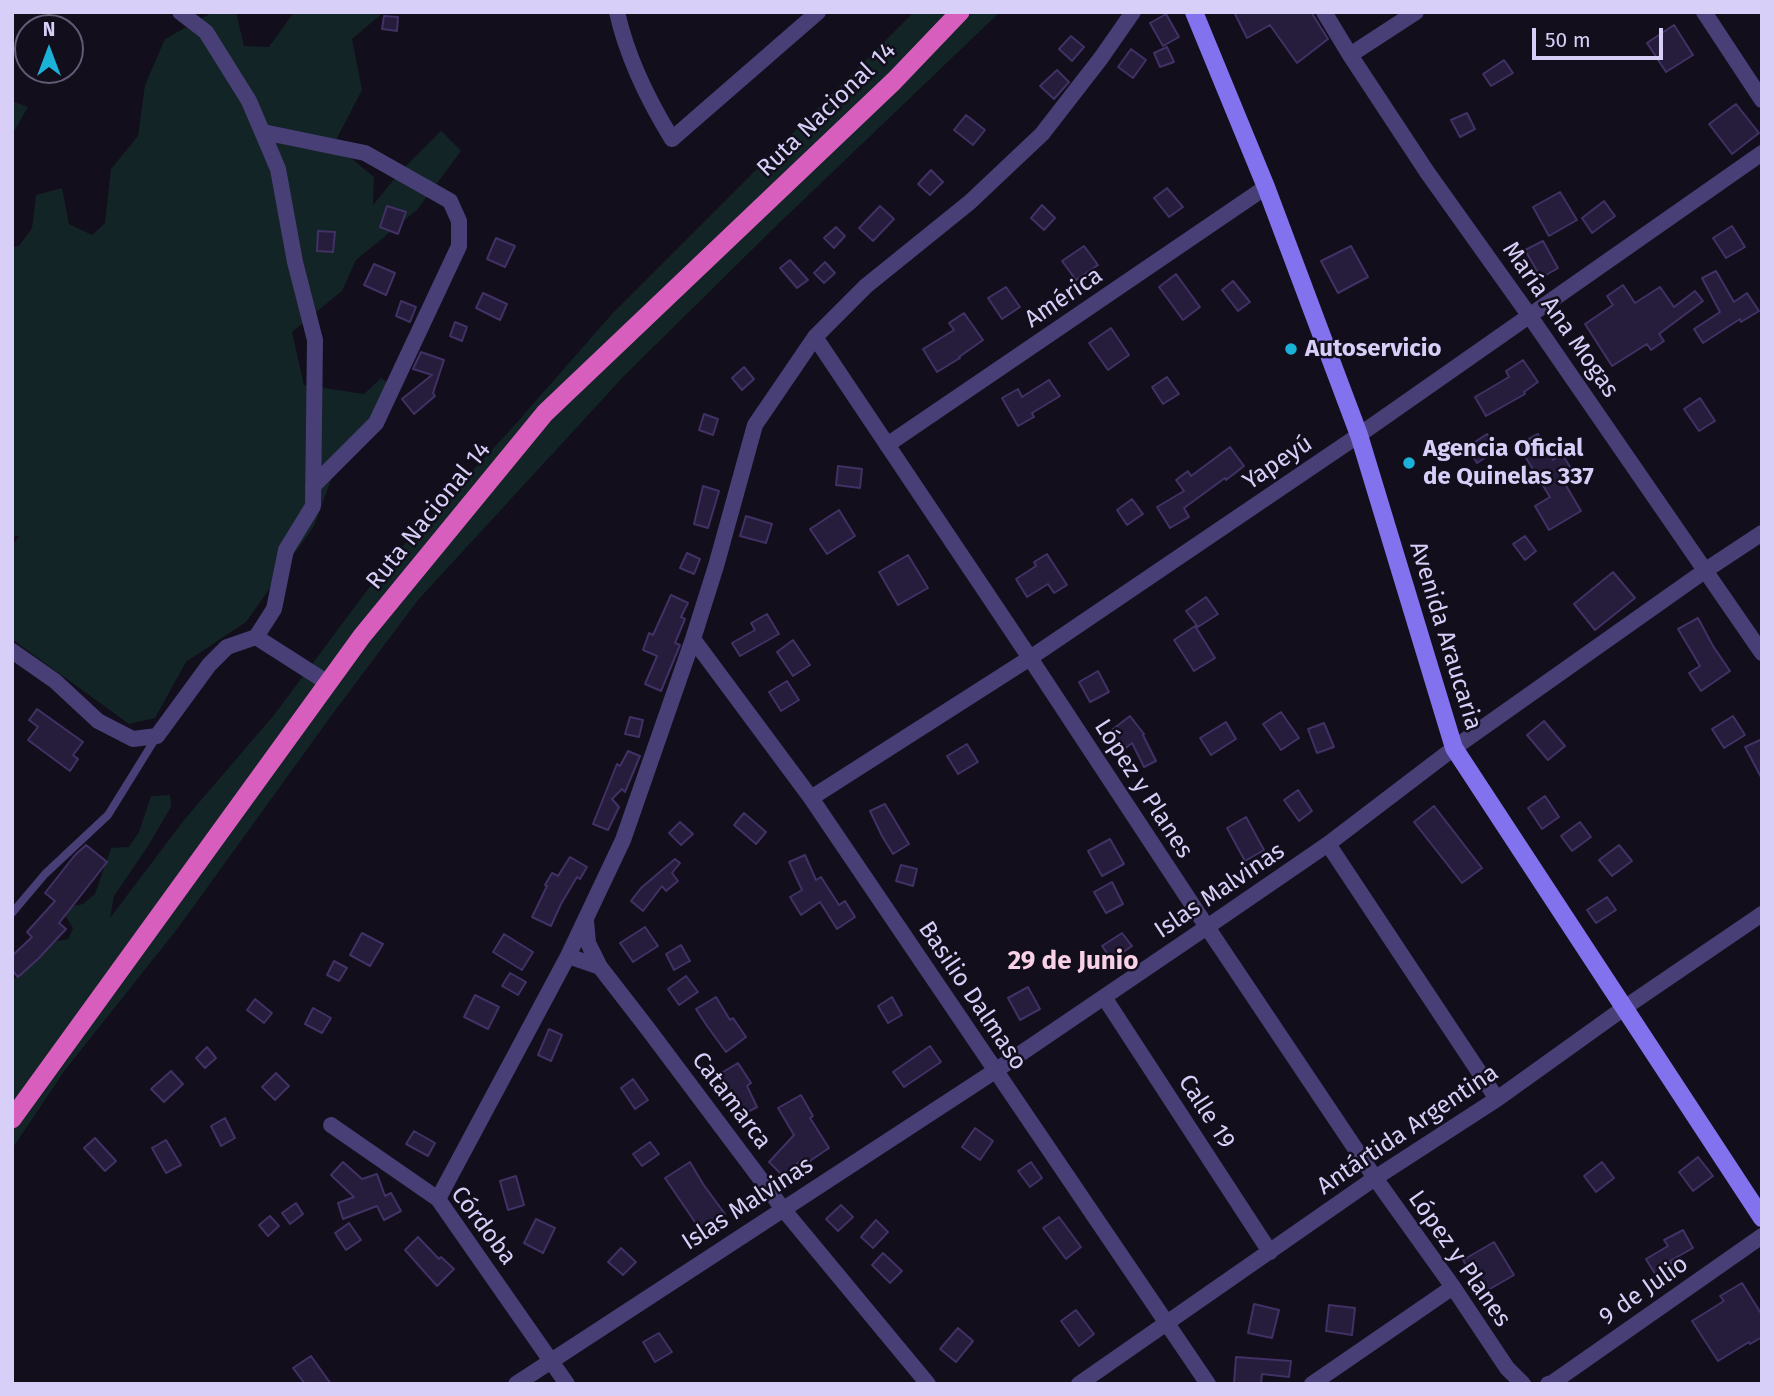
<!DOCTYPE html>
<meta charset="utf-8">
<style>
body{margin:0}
#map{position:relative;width:1774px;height:1396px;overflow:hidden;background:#120e1c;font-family:"Fira Sans",sans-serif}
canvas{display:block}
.frame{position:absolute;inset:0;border:14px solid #d8cff9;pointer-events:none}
.north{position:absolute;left:14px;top:14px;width:70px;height:70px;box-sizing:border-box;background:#120e1c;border:2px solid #615b74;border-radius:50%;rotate:0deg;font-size:19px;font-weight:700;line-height:28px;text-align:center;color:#d8cff9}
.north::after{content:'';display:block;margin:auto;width:24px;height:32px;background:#1bb1d8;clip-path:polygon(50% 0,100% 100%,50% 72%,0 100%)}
.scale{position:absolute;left:1532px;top:28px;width:131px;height:32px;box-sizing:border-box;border:4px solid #d8cff9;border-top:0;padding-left:9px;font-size:21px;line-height:24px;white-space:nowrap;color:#d8cff9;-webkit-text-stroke:5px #120e1c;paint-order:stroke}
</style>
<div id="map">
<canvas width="1774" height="1396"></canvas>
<div class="frame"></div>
<div class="north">N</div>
<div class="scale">50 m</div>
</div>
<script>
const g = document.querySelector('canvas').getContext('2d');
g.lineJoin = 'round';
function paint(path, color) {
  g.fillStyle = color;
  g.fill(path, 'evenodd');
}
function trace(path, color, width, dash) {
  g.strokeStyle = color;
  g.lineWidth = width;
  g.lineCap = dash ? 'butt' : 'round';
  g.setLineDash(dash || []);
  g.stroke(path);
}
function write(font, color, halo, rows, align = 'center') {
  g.font = font + ' "Fira Sans",sans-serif';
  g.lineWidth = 5;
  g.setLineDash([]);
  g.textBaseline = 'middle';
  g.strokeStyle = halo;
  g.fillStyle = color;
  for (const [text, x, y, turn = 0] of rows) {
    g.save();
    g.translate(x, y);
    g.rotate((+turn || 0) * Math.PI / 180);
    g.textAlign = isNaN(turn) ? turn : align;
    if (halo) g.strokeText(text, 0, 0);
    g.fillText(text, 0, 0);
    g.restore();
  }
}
paint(new Path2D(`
 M213 12H236L244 46 269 47 294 12H384L352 39 362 90 334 144 374 177 373 205 400 172 441 131 461 151 417 210 356 260 342 291 292 332 304 385 364 394 381 378 396 388 342 450 314 526 246 622 186 662 155 718 129 724 13 640 12 546 19 536H12V247L19 246 32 228 36 195 62 188 69 224 92 235 105 223 111 169 138 136 145 85 165 39Z
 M914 12H1000L773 229 624 376 418 600 334 712 178 928 65 1070 12 1149V982L47 943 68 939 73 928 61 908 83 904 95 894 111 848 129 847 139 832 151 796 170 795 171 807 148 846 114 896 110 918 184 820 274 715 389 561 512 428 611 315Z
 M12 101 28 107 12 135Z`), '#122425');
const building = new Path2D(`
 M1234 12H1311L1328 39 1297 63 1270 25 1247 38Z
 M1166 14 1179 37 1163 46 1150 23Z
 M384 16 398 17 397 31 382 29Z
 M1674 25 1693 55 1666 72 1647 43Z
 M1071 36 1084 47 1072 61 1059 49Z
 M1167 47 1174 62 1160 67 1154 53Z
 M1131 49 1146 60 1133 78 1118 67Z
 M1504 60 1513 73 1491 86 1483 74Z
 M1057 70 1069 82 1054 99 1040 86Z
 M1736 104 1759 133 1732 154 1709 124Z
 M1467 113 1475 129 1460 137 1451 120Z
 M966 115 985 130 973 145 954 130Z
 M931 170 943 182 930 195 918 184Z
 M1167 188 1183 207 1169 217 1154 198Z
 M1560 192 1577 220 1549 236 1533 207Z
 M1604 201 1615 216 1592 233 1582 218Z
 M1042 205 1055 218 1044 230 1031 218Z
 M387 206 406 212 398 234 380 227Z
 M880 206 894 219 873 241 859 228Z
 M1732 226 1745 247 1726 258 1713 238Z
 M836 227 845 236 834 248 824 238Z
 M318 231 335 232 333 252 317 251Z
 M496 238 515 246 505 267 487 259Z
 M1543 241 1558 268 1541 278 1525 250Z
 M1084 246 1098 265 1076 280 1062 261Z
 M1351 246 1368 277 1338 293 1321 261Z
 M790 260 808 280 797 288 780 268Z
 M825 262 835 273 824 283 814 273Z
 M374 264 395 273 386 295 364 285Z
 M1716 271 1734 302 1747 293 1759 311 1741 322 1740 319 1703 343 1694 329 1720 312 1702 278Z
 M1176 274 1200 307 1183 320 1159 287Z
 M1233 281 1250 302 1238 311 1222 290Z
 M1623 285 1635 303 1660 287 1674 307 1695 291 1703 301 1659 334 1664 341 1651 350 1647 344 1612 366 1585 324 1613 305 1607 296Z
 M1006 287 1020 307 1002 319 988 298Z
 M483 293 507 304 500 320 476 308Z
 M401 301 416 307 410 322 396 316Z
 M964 313 983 340 959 357 960 358 937 372 923 349 954 330 949 323Z
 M455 322 467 327 462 341 450 336Z
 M1111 328 1129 355 1108 370 1089 343Z
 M421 352 444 360 433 393 435 396 414 414 402 399 432 375 413 369Z
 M1523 360 1538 382 1524 392 1525 394 1486 416 1475 397 1509 377 1506 371Z
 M744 367 754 379 742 390 732 378Z
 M1167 377 1179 394 1163 404 1152 387Z
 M1049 380 1060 396 1032 413 1034 417 1018 426 1002 398 1018 389 1022 397Z
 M1700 398 1715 421 1699 431 1684 409Z
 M704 414 718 419 713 435 699 430Z
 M1487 434 1497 450 1477 463 1467 447Z
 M1538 434 1553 460 1562 454 1572 470 1561 477 1581 511 1549 530 1535 506 1550 497 1518 445Z
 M1230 447 1244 466 1226 480 1225 478 1184 508 1189 517 1170 528 1157 507 1184 491 1176 480 1188 471 1191 476Z
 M838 466 862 469 860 488 836 485Z
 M703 486 719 491 708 528 694 524Z
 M1132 499 1143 514 1127 525 1117 510Z
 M839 510 855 536 827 554 810 529Z
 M746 516 772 524 766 543 740 536Z
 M1525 536 1536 551 1525 560 1513 544Z
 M687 553 700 559 694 574 680 568Z
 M1047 554 1067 585 1054 593 1048 584 1027 597 1016 579 1036 566 1034 562Z
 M908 555 928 588 898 605 879 572Z
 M1613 572 1635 598 1595 630 1574 604Z
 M671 595 688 603 681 617 685 619 675 643 680 645 661 691 645 684 657 656 643 650 649 633 653 635Z
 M1206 597 1218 614 1198 627 1186 611Z
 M767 614 779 634 740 656 732 643 755 630 751 623Z
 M1698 618 1713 646 1730 671 1701 691 1689 673 1700 666 1678 629Z
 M1195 626 1215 658 1194 671 1174 640Z
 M793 640 810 665 793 676 777 652Z
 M1098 671 1109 692 1090 702 1079 682Z
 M787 681 799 700 781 711 769 692Z
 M37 709 83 742 73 755 78 759 70 771 28 740 38 727 29 720Z
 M1281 712 1299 738 1281 750 1263 724Z
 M1130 716 1144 734 1143 735 1156 761 1144 767 1132 743 1123 750 1109 732Z
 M1733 716 1745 735 1724 748 1712 729Z
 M630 717 643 720 639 737 625 734Z
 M1544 721 1565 746 1548 760 1527 735Z
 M1226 722 1236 739 1211 755 1200 738Z
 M1324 723 1334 747 1317 753 1308 729Z
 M1762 739V779L1745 747Z
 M967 744 978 762 958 774 947 756Z
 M628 751 640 756 625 792 622 789 612 799 619 807 608 830 593 824 617 764 620 766Z
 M1298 790 1312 811 1299 821 1284 800Z
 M1545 796 1559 817 1542 829 1528 808Z
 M885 804 909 844 893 854 882 836 870 811Z
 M1434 806 1482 868 1462 883 1414 822Z
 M744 813 766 832 756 844 734 825Z
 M1246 817 1264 850 1245 861 1227 828Z
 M680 822 693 834 681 845 669 833Z
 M1580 822 1591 837 1572 851 1561 836Z
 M1110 839 1124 864 1102 876 1088 851Z
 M86 845 107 862 59 923 66 929 38 959 18 977 12 970V956L32 937 27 932 55 901 45 893 75 855Z
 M1619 845 1632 861 1612 876 1599 860Z
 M805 855 816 880 821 877 839 905 845 901 855 917 837 929 820 902 801 915 790 897 802 890 789 862Z
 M570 857 587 867 580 879 577 877 561 904 551 926 532 917 547 886 545 885 552 873 558 876Z
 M675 859 680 863 672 873 678 881 666 891 662 886 643 911 631 901 641 888Z
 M901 865 917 869 913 886 896 881Z
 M1112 882 1123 904 1106 913 1094 892Z
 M1607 897 1616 910 1596 923 1587 910Z
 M645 927 658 946 633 962 620 943Z
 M362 933 383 944 370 966 350 955Z
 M1122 933 1132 946 1112 960 1102 946Z
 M504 934 533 952 522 970 493 952Z
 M681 945 690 961 674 970 666 954Z
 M334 961 347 968 339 981 327 975Z
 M510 973 526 982 518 995 502 986Z
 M686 976 698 992 679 1005 668 989Z
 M1028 987 1040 1009 1020 1020 1008 998Z
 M475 995 499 1007 488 1029 464 1017Z
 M716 997 730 1020 733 1018 746 1037 726 1052 707 1026 696 1009Z
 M892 997 902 1015 888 1023 878 1006Z
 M255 999 272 1013 264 1023 247 1010Z
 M313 1008 331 1018 322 1033 305 1024Z
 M549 1029 562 1035 551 1061 538 1055Z
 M930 1046 941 1062 904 1087 893 1072Z
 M207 1047 216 1058 205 1068 196 1058Z
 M738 1063 751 1083 747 1086 757 1107 744 1114 734 1095 732 1096 718 1075Z
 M171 1071 183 1084 164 1102 151 1089Z
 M276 1073 289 1086 275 1100 262 1087Z
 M633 1079 648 1100 635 1109 621 1088Z
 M801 1095 813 1116 810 1118 829 1148 807 1163 802 1159 784 1177 769 1162 794 1135 778 1108Z
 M225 1118 235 1138 221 1146 211 1126Z
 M975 1128 993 1141 980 1160 962 1147Z
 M414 1131 435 1143 428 1156 406 1144Z
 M95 1138 116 1161 105 1171 84 1148Z
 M166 1140 181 1165 166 1173 152 1148Z
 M650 1142 659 1154 642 1166 633 1154Z
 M1698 1157 1713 1176 1693 1191 1679 1172Z
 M343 1162 362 1179 377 1174 385 1196 391 1193 401 1211 384 1220 377 1206 343 1219 338 1203 354 1197 331 1175Z
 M690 1162 703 1184 725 1214 701 1231 665 1178Z
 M1031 1162 1042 1178 1030 1187 1018 1171Z
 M1602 1162 1614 1178 1596 1192 1584 1176Z
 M516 1176 524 1205 508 1210 500 1181Z
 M296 1203 303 1214 290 1224 282 1213Z
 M841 1205 853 1217 838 1231 826 1219Z
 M270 1216 279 1226 268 1236 259 1225Z
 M1059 1217 1081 1247 1066 1259 1043 1228Z
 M536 1219 555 1228 543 1253 524 1243Z
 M876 1220 888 1232 873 1248 861 1237Z
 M349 1223 361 1240 346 1250 335 1233Z
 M1683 1230 1693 1248 1670 1261 1677 1272 1660 1282 1646 1259 1668 1246 1664 1240Z
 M418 1237 439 1259 441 1257 454 1269 437 1286 405 1250Z
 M1494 1242 1514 1275 1483 1293 1463 1260Z
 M621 1248 636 1262 623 1275 608 1262Z
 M883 1253 902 1271 890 1283 872 1265Z
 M1742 1283 1762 1315V1337L1750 1344 1749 1342 1718 1361 1692 1321 1724 1301 1720 1296Z
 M1254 1304 1279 1310 1272 1338 1248 1333Z
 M1329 1305 1355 1308 1352 1335 1326 1331Z
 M1076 1310 1094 1334 1079 1346 1061 1321Z
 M958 1328 973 1341 956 1362 940 1349Z
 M659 1333 672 1352 655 1362 643 1342Z
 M311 1356 331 1384H305L293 1368Z
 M1236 1357 1291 1361 1289 1377 1262 1374 1261 1384H1234Z`);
paint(building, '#261c3b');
trace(building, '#413164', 2);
trace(new Path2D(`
 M12 913 45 874 108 815 157 736`), '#473f75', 8);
trace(new Path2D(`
 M180 12 206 32 249 101 278 169 295 262 315 340 313 506 286 550 274 609 256 637 328 683
 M617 12C627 57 648 100 672 139L818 12
 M1324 12 1350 55 1427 172 1529 315 1762 653
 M1704 12 1762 100
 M1350 55 1416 12
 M263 132 365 153 450 201 459 221V246L376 423 313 486
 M815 337 1030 658 1207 927 1375 1178 1453 1287 1507 1368 1523 1384
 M887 445 1266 187
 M693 639 811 798 1208 1384
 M12 651 55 681 98 721 133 739 157 736 209 665 227 647 256 637
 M811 798 1030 658 1359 435 1762 153
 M1328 844 1497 1099
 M586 921 588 943 600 967
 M568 956 600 967 648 1029 783 1209 928 1384
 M1104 997 1270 1252
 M331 1125 438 1199 567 1384
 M438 1199 568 956 623 840 693 639 716 566 755 425 815 337 866 286 970 202 1042 134 1101 58 1133 12
 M516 1384 995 1071 1207 927 1328 844 1454 748 1706 570 1762 533
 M1079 1384 1375 1178 1497 1099 1624 1008 1762 914
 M1312 1384 1453 1287
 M1548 1384 1552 1383 1762 1236`), '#473f75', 16);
trace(new Path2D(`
 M1194 12 1266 187 1359 435 1454 748 1762 1218`), '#8272ed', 18);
trace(new Path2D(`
 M12 1119 362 636 545 413 894 81 960 12`), '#d85ebd', 19);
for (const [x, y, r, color] of [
 [1291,349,7,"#1bb1d8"],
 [1409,463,7,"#1bb1d8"]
]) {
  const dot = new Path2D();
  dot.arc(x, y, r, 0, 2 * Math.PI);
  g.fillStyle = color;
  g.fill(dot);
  trace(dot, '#120e1c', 2.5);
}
write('24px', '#d8cff9', '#120e1c', [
 ["Ruta Nacional 14",827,110,-44],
 ["América",1064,298,-34],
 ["María Ana Mogas",1560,320,55],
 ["Yapeyú",1278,463,-34],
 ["Ruta Nacional 14",429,516,-51],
 ["Avenida Araucaria",1445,636,73],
 ["López y Planes",1143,789,57],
 ["Islas Malvinas",1220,891,-34],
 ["Basilio Dalmaso",972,996,56],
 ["Catamarca",731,1101,53],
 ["Calle 19",1206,1112,57],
 ["Antártida Argentina",1408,1130,-34],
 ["Islas Malvinas",748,1204,-33],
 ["Córdoba",483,1226,53],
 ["López y Planes",1459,1259,55],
 ["9 de Julio",1644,1291,-35]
]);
write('bold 24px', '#d8cff9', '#120e1c', [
 ["Autoservicio",1305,349],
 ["Agencia Oficial",1423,449],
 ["de Quinelas 337",1423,477]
], 'left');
write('bold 26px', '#f9d1e6', '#120e1c', [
 ["29 de Junio",1073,962]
]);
</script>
